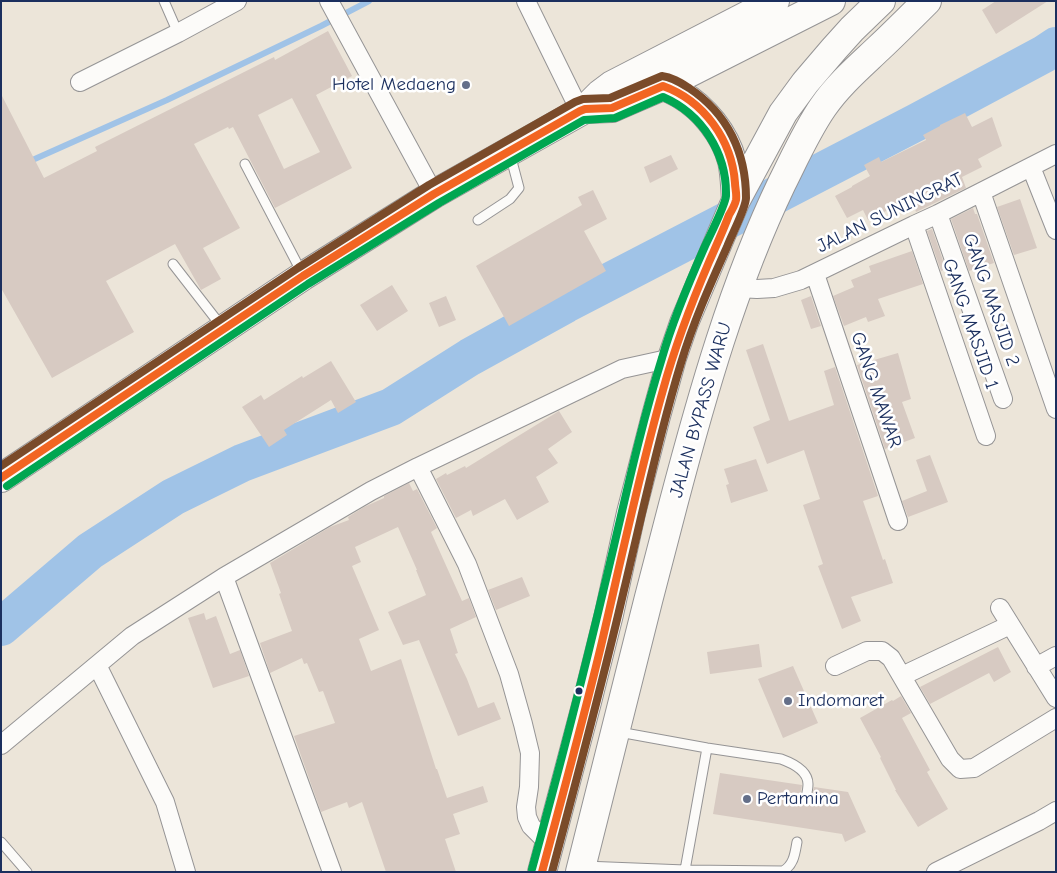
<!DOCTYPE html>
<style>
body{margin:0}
#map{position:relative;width:1057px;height:873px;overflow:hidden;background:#ece5d9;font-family:"Comic Neue",sans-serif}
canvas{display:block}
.frame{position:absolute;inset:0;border:2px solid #1b2f5e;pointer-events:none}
</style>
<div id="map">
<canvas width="1057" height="873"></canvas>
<div class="frame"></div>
</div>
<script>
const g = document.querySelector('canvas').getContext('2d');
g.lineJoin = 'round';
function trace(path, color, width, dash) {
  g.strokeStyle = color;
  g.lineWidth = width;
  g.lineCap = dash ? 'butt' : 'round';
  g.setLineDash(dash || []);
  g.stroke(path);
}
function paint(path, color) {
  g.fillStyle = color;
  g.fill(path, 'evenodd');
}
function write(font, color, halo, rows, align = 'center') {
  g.font = font + ' "Comic Neue",sans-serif';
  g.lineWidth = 5;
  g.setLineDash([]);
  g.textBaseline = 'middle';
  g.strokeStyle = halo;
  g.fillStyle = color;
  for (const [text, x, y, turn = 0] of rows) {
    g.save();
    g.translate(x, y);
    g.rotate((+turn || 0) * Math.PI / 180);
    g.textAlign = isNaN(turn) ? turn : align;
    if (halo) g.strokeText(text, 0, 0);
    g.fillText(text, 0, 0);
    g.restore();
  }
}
trace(new Path2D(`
 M28 162 167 100 321 26 369 1`), '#a0c3e7', 6);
trace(new Path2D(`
 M1 627 90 551 173 497 242 463 391 407 470 357 566 304 917 122 1044 54 1056 46`), '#a0c3e7', 38);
paint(new Path2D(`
 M996 1H1048L996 34 982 10Z
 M328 31 352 76 316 95 352 168 275 208 233 127 229 129 228 127 194 144 240 228 203 248 221 279 201 290 175 244 106 281 134 332 52 378 1 288V94L44 178 97 151 95 147 274 57 275 60ZM292 98 320 152 284 169 258 115Z
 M965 113 972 127 992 117 1002 146 978 159 982 167 962 177 966 188 916 212 912 200 904 203V202L868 220 863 210 847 218 835 196 852 187V186L870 176 864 165 879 157 881 162 926 140 923 135 940 126V125Z
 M671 155 678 169 650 183 644 167Z
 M593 190 607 219 584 231 606 271 509 326 476 266 582 205 578 197Z
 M1020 199 1037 248 1014 255 997 207Z
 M973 208 975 214H977L994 263 969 271 951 219Z
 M932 229 946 269 941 271 927 231Z
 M912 251 923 284 878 299 885 316 868 322 866 317 844 326 833 296 854 287 851 280 871 272 869 266Z
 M392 285 408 311 377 331 360 305Z
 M446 296 456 320 439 327 429 303Z
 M811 296 821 326 811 329 801 300Z
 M763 344 789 421 834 405 824 371 835 367 878 496 863 501 883 560 885 559 893 583 851 597 861 621 842 629 818 566 823 564 803 505 820 499 804 450 767 464 753 427 770 420 746 350Z
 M898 353 911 399 902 402 915 438 885 449 857 365Z
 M331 361 356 402 338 413 331 400 284 430 287 435 269 447 242 407 261 395 264 400 302 376 303 378Z
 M559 411 572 432 548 449 558 463 536 477 549 502 517 520 505 499 473 516 471 510 456 518 436 479 446 473 447 475 465 466 466 468Z
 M930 455 948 502 908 517 902 501 927 491 916 460Z
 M756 459 768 491 731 503 726 485 729 484 724 469Z
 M409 483 413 491 417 489 437 528 431 532 462 601 469 598 476 617 450 629 458 653 455 654 467 679 478 708 494 702 501 719 458 736 419 640 403 645 388 612 426 595 416 570H417L398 527 355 547 361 562 352 566 379 630 359 639 371 671 401 659 436 769H437L447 798 483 786 488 802 453 814 460 834 445 839 456 872H386L362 802 349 808 347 802 321 812 294 736 335 723 323 691 319 692 307 663 304 664 302 658 270 673 260 643 292 631 279 594 281 593 270 563 330 527 349 520 348 517 364 507 384 498V496Z
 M522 577 530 596 496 610 488 590Z
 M204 613 206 620 216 616 230 654 240 650 249 676 213 688 188 618Z
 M759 644 762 667 710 674 707 652Z
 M998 647 1011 672 994 682 989 673 930 704 920 687Z
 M793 666 818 723 783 738 758 679Z
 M901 696 911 713 902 718 930 770 927 772 948 809 918 827 895 790H896L880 758 881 757 860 718 892 700 893 701Z
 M720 773 802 785 800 798 801 801 805 803 811 801 814 787 848 792 866 832 845 842 842 834 713 814Z`), '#d7cac2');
const lane = new Path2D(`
 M164 1 178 33
 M245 164 302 273
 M478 220 510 199 519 188 510 154
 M173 264 222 327
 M619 732 707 748 781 759C792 763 808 770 808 784 808 788 807 793 806 797
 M1 842 27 872
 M584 866 685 870 783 871C794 865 795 853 797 842
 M685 870 707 748`);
const street = new Path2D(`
 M329 1 434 194
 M526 1 580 111
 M80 82 178 33 237 1
 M1031 167 1056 230
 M981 192 1056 409
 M938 214 1003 399
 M914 225 986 436
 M815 274 898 521
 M738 288 757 289 774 288 801 280 914 225 938 214 1056 154
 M418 467 467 564 509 674 523 724 530 753 529 787 526 807 527 817 531 826 549 844
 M224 577 332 872
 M1000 608 1056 698
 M97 665 165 802 186 872
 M835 666 867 651H882L891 658 950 759 960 769 974 768 1056 718
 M1036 667 1056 656
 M902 676 1010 625
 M1 745 132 636 224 577 371 491 418 467 622 369 672 358
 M936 872 1039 821 1056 811`);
const highway = new Path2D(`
 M663 86C669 88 675 91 680 94 704 108 725 134 732 161 735 174 735 187 736 200
 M585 109 612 108 621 104 663 86 831 1
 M1 478 303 276 434 194 585 109 600 94 612 85 775 1
 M542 872 587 702 609 614 631 513 656 416 672 358 684 323 736 200 783 113 805 83 834 49 852 29 881 1
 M580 872C610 749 641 627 673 505 702 395 733 285 782 183 795 157 807 130 823 107 838 85 859 67 879 48 895 33 911 17 927 1`);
trace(lane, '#959495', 11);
trace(street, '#959495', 20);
trace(highway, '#959495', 30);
trace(lane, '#fcfbf9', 9);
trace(street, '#fcfbf9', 18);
trace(highway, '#fcfbf9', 28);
trace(new Path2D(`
 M1 478 303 276 434 194 580 111 585 109 612 108 663 86C704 101 732 140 735 183 735 188 737 194 736 200 735 205 732 210 729 215 723 231 716 246 709 262 691 304 675 346 663 390 639 474 621 560 601 646 583 721 562 797 542 872`), '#f26522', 8);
trace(new Path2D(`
 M7 486 308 284 439 203 584 120 615 118 663 97C702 114 727 153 726 196 725 206 710 235 705 246 689 282 673 319 662 358 638 435 622 514 603 592 581 685 557 777 532 869`), '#00a651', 8);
trace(new Path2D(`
 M1 466 298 268 429 185 575 102 583 99 610 98 662 76C672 77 681 83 689 88 728 114 746 153 746 198 746 208 731 236 727 247 710 285 693 323 681 363 658 438 642 515 624 590 602 685 577 778 552 872`), '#7a4b2a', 8);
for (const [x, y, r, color] of [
 [466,85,5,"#646f89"],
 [579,691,4.5,"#1b2f5e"],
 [788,701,5,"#646f89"],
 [747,799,5,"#646f89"]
]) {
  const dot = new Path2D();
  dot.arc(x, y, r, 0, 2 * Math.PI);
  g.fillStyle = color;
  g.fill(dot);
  trace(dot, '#fff', 2);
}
write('19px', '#1b2f5e', '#fff', [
 ["Hotel Medaeng",456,85,"right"],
 ["Indomaret",798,701],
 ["Pertamina",757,799]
], 'left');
write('19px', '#1b2f5e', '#fff', [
 ["JALAN SUNINGRAT",890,213,-26],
 ["GANG MASJID 2",991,300,71],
 ["GANG MASJID 1",970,324,71],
 ["GANG MAWAR",876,390,71],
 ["JALAN BYPASS WARU",701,410,-74]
]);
</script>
